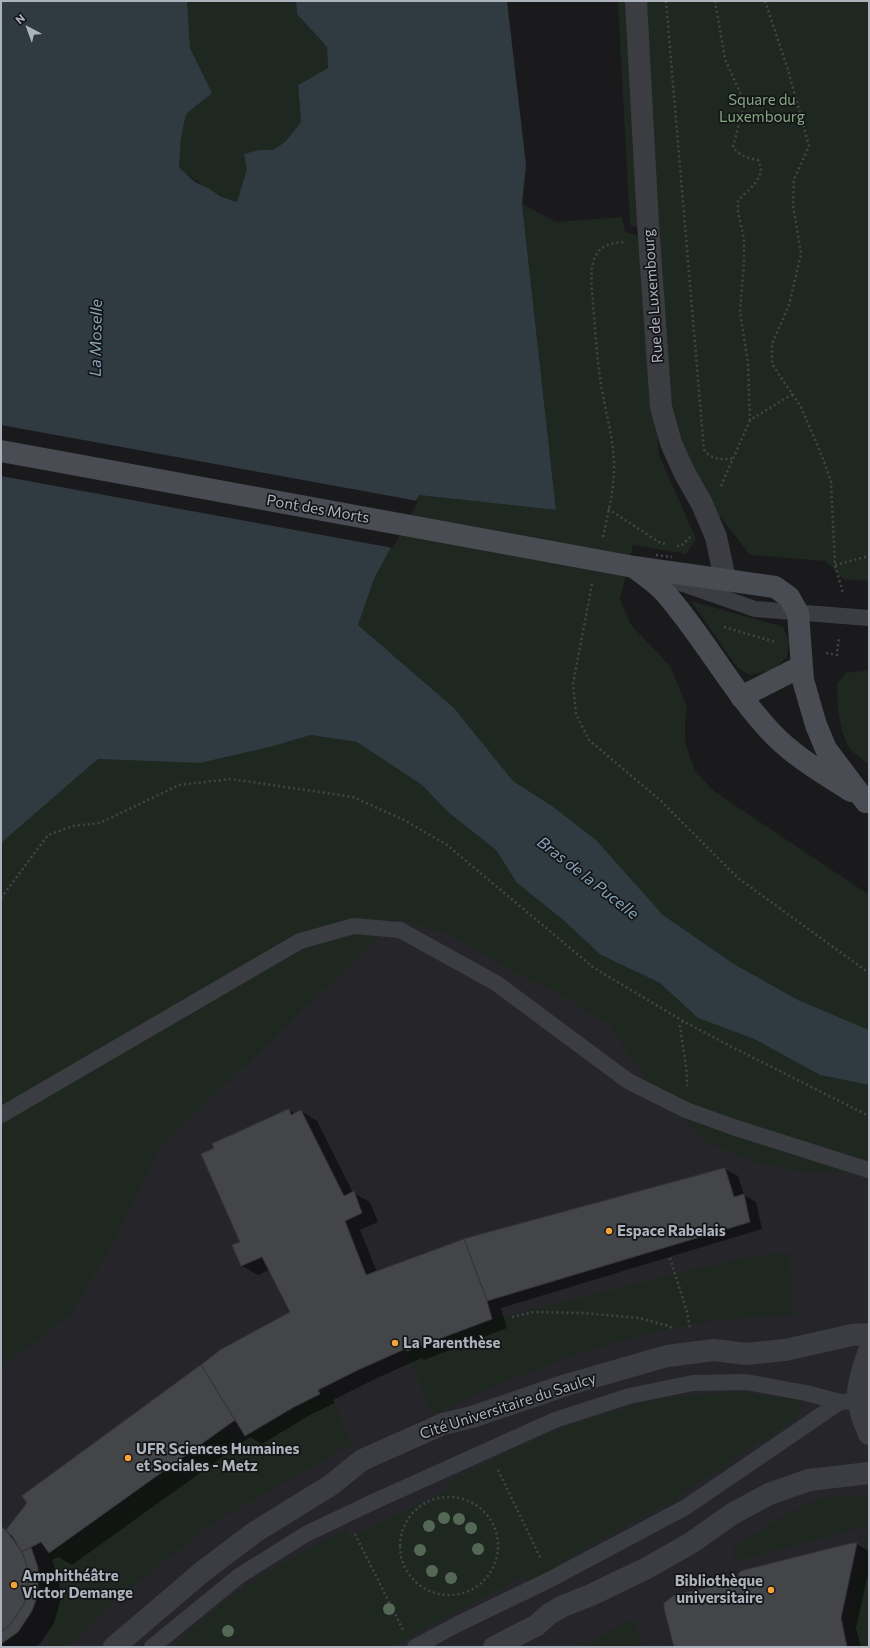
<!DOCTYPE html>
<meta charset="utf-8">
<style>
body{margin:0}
#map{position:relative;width:870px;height:1648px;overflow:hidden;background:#1a1a1c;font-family:Commissioner,sans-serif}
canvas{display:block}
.frame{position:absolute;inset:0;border:2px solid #acb3bc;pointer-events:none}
.north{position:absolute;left:8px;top:8px;width:40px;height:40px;-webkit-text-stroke:3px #151518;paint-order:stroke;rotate:319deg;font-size:11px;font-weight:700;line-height:16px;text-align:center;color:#acb3bc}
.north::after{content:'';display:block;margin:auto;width:14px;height:18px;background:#acb3bc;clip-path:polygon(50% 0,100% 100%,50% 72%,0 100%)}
</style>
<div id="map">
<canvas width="870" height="1648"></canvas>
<div class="frame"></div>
<div class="north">N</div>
</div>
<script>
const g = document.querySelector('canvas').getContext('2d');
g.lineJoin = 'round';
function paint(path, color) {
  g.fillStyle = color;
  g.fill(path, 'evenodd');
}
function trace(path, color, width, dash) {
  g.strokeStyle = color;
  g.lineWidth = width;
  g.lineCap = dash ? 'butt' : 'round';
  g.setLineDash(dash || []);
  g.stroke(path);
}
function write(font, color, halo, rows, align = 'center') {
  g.font = font + ' Commissioner,sans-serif';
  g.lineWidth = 3.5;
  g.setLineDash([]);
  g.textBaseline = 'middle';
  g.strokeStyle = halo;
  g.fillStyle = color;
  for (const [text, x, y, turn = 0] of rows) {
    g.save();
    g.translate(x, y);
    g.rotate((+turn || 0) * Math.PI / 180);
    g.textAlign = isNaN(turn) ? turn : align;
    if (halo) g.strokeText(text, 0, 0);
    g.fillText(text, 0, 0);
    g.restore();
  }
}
paint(new Path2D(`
 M425 872 869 1165V1647H1V1135Z`), '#26262a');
paint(new Path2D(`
 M187 1H296L297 14 327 47 328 68 298 85 301 122 285 142 273 150H259L247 169 237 202C215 194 197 183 179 167L181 138 186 114 212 93 190 48Z
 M618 1H869V581L843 579 826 561 750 555 720 516 716 537 671 443 649 230 630 225Z
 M522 204 556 222 622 217 625 232 642 237 659 455 696 539 686 554 633 545 620 599 631 625 670 666 687 707 685 719V741L689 755 695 770 704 781 715 792 869 895V1030L798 1000 734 964 663 915 596 840 552 806 513 781 454 708 358 625 374 579 419 495 556 510Z
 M691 601 783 627 789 641 787 657 773 670 750 675 737 667Z
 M869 670V765C864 760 857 756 852 751 839 735 837 704 837 684L846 673Z
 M311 735 357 742 422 785 448 812 496 850 517 883 562 919 601 955 660 983 698 1018 754 1039 820 1075 869 1085V1173L801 1172 760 1163 711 1145 671 1111 627 1053 611 1025 554 991 509 970 455 937 397 918 157 1152 113 1245 70 1315 1 1368V843L98 759 200 763 270 747Z
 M789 1252 793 1315 719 1320 658 1331 588 1350 511 1379 432 1415 407 1351 487 1321 739 1259Z
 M329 1389 352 1444 213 1523 125 1592 66 1647H49L53 1572 49 1554 225 1426 237 1444 280 1413Z
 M733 1392 794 1399 799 1401 801 1405 800 1415 796 1419 759 1442 674 1499 606 1536 529 1582 525 1575 392 1647H170L233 1595 300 1553 345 1530 349 1538 449 1490 446 1483 501 1456 567 1426 648 1401 693 1395Z
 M869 1494V1647H855L850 1616 868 1526 736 1561 732 1548 783 1516 816 1499Z
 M633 1619 641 1644 634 1647H581Z`), '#1f2820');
paint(new Path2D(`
 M1 1H187L190 48 212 93 186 114 181 138 179 167 195 182 208 188 220 196 237 202 247 169 244 154 259 150H273L285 142 301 122 298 85 328 68 327 47 297 14 296 1H507L526 165 522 204 556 510 419 495 374 579 358 625 454 708 513 781 552 806 596 840 663 915 734 964 798 1000 869 1030V1085L820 1075 754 1039 698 1018 660 983 601 955 562 919 517 883 496 850 448 812 422 785 357 742 311 735 270 747 200 763 98 759 1 843Z`), '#2f3b41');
paint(new Path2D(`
 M1 425 418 501 393 548 1 476Z`), '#1a1a1c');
paint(new Path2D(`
 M289 1110 295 1114 301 1111 317 1121 353 1193 370 1202 378 1222 360 1230 377 1272 725 1169 738 1176 744 1195 756 1202 762 1229 501 1308 507 1328 424 1360 422 1358 375 1379 333 1400 335 1403 310 1415 262 1444 250 1437 72 1565 58 1557 52 1560 59 1581 60 1602 54 1623 40 1644 36 1647H1V1528L6 1531 28 1503 23 1496 221 1351 291 1313 269 1270 258 1275 242 1266 241 1242Z
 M857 1544 869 1551V1570L856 1628 861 1647H675L741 1580Z`), '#0007');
const building = new Path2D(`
 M289 1109 291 1115 301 1110 344 1196 354 1191 362 1213 345 1221 366 1275 464 1239 487 1301 492 1319 407 1351 405 1349 358 1370 318 1390 320 1394 294 1407 245 1436 201 1365 220 1350 290 1312 262 1257 241 1266 232 1245 240 1242 201 1154 214 1148 212 1144Z
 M725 1168 734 1197 744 1194 750 1222 487 1301 464 1239Z
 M201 1365 235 1420 49 1553 41 1542 22 1552 6 1530 27 1503 22 1496Z
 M1 1526 12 1536 22 1552 27 1566 28 1579 27 1591 24 1604 10 1625 1 1632Z
 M852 1543H857L841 1618 847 1647H674L664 1608V1603L673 1596 740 1579 738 1574 741 1571Z
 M31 1547 38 1568V1590L36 1600 32 1611 18 1632 1 1644V1632L10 1625 24 1604 27 1591 28 1579 27 1566 22 1552Z`);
paint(building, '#444549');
trace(building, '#343439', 1);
trace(new Path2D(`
 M666 1 704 450C713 460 720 459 732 459
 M715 1 725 59 743 99V109L733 147C739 156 748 158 758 160 768 178 748 189 738 201V212L744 239V263L740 312 748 364 750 420
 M765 1 788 70 809 146 794 179 793 205 801 254 789 305 772 344V364L801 407 824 461 831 482 835 565 843 593
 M721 486 750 420 793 394
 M608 509 659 542 668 545
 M603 537C608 512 615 487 614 462 613 437 606 414 602 390 597 361 595 331 593 302 592 287 588 265 598 252 605 243 615 243 625 242
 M677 546H681L690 537
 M835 565 869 556
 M592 584 573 684 576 714 589 740 661 801 738 878 869 973
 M724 627 775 642
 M826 653 837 655 839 637
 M1 898 48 835 73 826 100 823 179 785 231 779 353 797 404 820 447 845 594 968 683 1021 732 1047 869 1116
 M683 1021 680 1026 687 1074V1086
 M670 1258 687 1312 690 1328
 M512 1317 534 1312 583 1313 639 1318 669 1326 673 1329
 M498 1470 541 1559
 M400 1546a49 49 0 1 1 98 0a49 49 0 1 1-98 0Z
 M355 1534 403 1630`), '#414449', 2.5, [2, 3]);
trace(new Path2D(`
 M666 578 755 609 869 618
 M1 1115 300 941 354 926 400 930 496 983 628 1081 686 1110 733 1127 869 1170
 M152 1647 239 1576 306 1534 373 1502 555 1420 629 1396 693 1383 746 1382 806 1393 840 1402 869 1400
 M415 1647 458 1624 551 1579 686 1507 840 1402`), '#3b3d42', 16);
trace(new Path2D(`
 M636 1 648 224 661 407 671 443 684 472 702 504 716 537 725 579
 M869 1351C856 1386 853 1400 869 1434
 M114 1647 202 1572 255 1532 331 1485 362 1460 443 1424 472 1417 566 1385 667 1356 714 1350 746 1354 785 1350 852 1335 869 1334
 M494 1647 537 1625 549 1614 563 1606 591 1595 647 1568 691 1543 732 1514 769 1494 809 1480 869 1473`), '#3b3d42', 22);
trace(new Path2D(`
 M634 567 775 587 789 597 798 613 803 680 816 725 826 749 866 802
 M634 567C645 576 658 584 667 595 704 638 731 689 770 731 793 756 823 773 851 791
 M741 697 802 666`), '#494c52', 22);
trace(new Path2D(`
 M656 555 672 557`), '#414449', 2.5, [2, 3]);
trace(new Path2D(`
 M1 451 634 567`), '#494c52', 22);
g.fillStyle = '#546855';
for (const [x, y] of [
 [444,1518],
 [459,1519],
 [429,1526],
 [471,1528],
 [478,1549],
 [420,1550],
 [432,1571],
 [451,1578],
 [389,1609],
 [228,1631]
]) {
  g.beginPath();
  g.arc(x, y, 6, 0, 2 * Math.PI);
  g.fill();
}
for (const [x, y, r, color] of [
 [609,1231,4,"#f8a336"],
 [395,1343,4,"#f8a336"],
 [128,1458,4,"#f8a336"],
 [14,1585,4,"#f8a336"],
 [771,1590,4,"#f8a336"]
]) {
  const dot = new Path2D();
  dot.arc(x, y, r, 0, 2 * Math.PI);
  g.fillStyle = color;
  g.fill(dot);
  trace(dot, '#151518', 1.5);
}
write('15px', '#84a883', '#151518', [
 ["Square du",762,100],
 ["Luxembourg",762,117]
]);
write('15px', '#acb3bc', '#151518', [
 ["Rue de Luxembourg",653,296,-94],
 ["Pont des Morts",318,509,10],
 ["Cité Universitaire du Saulcy",508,1406,-18]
]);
write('bold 15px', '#acb3bc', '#151518', [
 ["Espace Rabelais",617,1231],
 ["La Parenthèse",403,1343],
 ["UFR Sciences Humaines",136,1449],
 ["et Sociales - Metz",136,1466],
 ["Amphithéâtre",22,1576],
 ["Victor Demange",22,1593],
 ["Bibliothèque",763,1581,"right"],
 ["universitaire",763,1598,"right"]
], 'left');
write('italic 16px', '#83a4b8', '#151518', [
 ["La Moselle",96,338,-89],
 ["Bras de la Pucelle",588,878,38]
]);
</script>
